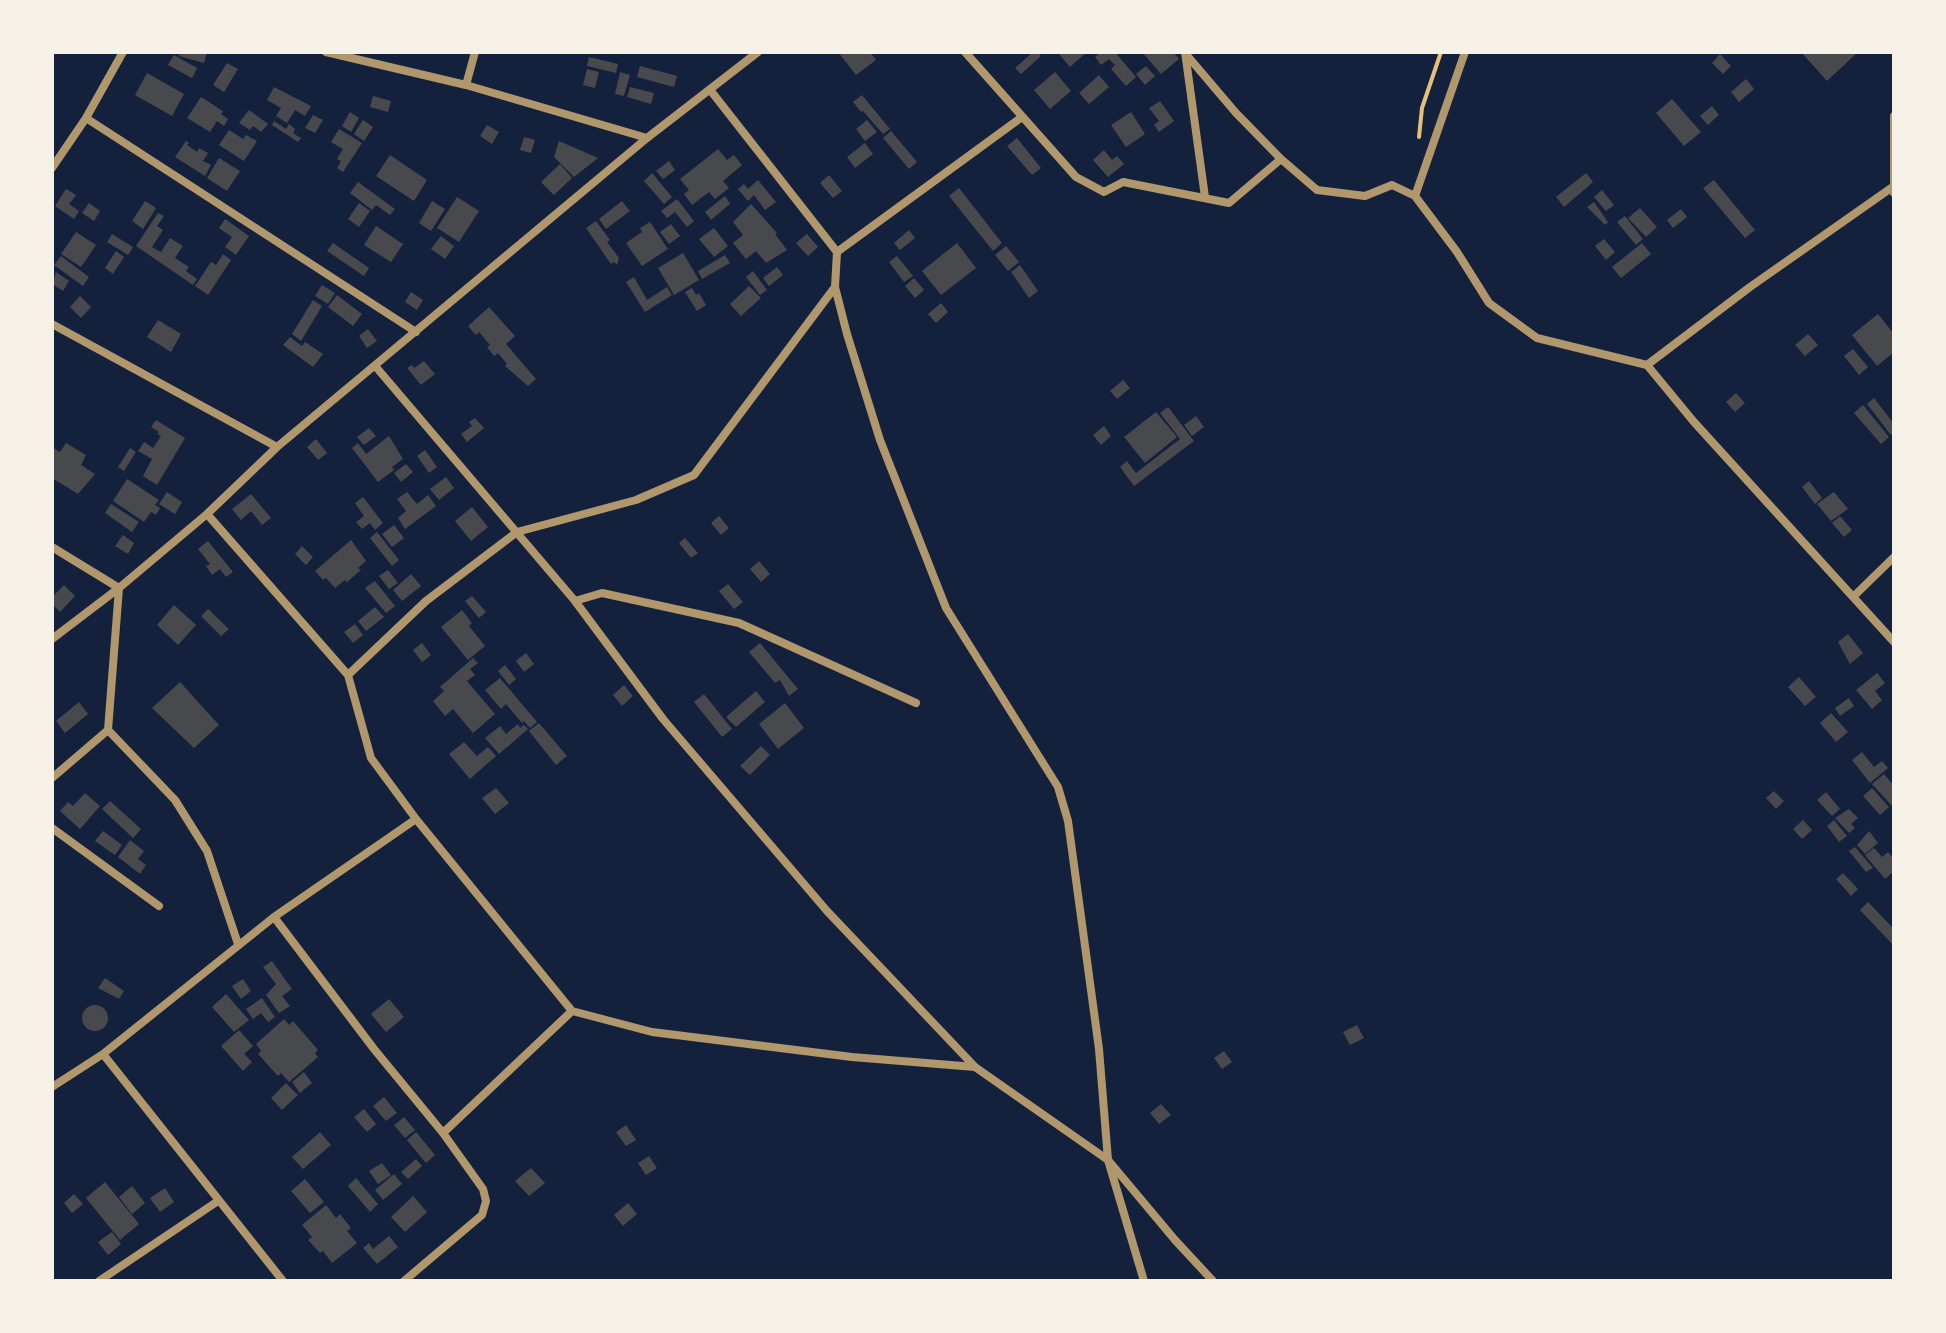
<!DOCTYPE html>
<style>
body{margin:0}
#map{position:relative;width:1946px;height:1333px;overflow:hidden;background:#14213d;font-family:Cabin,sans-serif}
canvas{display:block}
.frame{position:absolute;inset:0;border:54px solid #f6f1e7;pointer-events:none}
</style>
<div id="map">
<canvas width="1946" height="1333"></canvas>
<div class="frame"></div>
</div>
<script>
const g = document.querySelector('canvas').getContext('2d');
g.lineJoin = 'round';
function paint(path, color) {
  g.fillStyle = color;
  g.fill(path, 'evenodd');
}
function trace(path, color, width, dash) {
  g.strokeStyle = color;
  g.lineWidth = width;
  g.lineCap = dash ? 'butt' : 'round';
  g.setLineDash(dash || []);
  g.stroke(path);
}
paint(new Path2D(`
 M180 52H207L204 63 179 56Z
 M838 52H870L876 60 856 75Z
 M1033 52H1037L1041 56 1021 74 1015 68Z
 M1062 52H1087L1070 67 1059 54Z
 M1101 52H1115L1136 77 1126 86 1111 69 1115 65 1109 59 1101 65 1095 57Z
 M1142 52H1173L1179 59 1161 74Z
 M1801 52H1858L1827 81Z
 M1720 54 1731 66 1723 74 1712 63Z
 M174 55 197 68 192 78 168 65Z
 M589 57 618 64 616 73 587 66Z
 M227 63 238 69 224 92 213 85Z
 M640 66 677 76 674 87 637 77Z
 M1146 66 1155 76 1145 85 1136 74Z
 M587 69 599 72 595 88 583 85Z
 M620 72 630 75 624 96 615 94Z
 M1055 72 1071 91 1050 109 1034 90Z
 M147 73 184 94 172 116 135 95Z
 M1099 75 1109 87 1089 104 1079 93Z
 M1746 79 1754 89 1739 102 1731 92Z
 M274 87 311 106 305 116 295 110 287 123 276 116 281 108 267 100Z
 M630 87 654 93 651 104 627 97Z
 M862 95 890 129 883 134 863 111 861 112 853 102Z
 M373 96 391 101 388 112 370 107Z
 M201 97 223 111 221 114 228 119 224 126 217 121 210 132 187 118Z
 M1672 99 1701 132 1684 146 1656 113Z
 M1160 101 1174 121 1159 132 1154 125 1159 121 1149 108Z
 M1712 106 1719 115 1708 125 1700 116Z
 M249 110 268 124 261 132 253 126 250 130 239 123Z
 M350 112 359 118 351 132 342 126Z
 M1131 112 1145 134 1126 147 1111 125Z
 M313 115 323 120 315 133 305 128Z
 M363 120 373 127 364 141 354 134Z
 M867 120 877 132 865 141 856 129Z
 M274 121 286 129 289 124 295 129 293 133 301 138 298 142 272 125Z
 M487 125 499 132 492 144 480 136Z
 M339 129 362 143 343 172 337 168 341 161 337 159 343 149 331 142Z
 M229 130 243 139 246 135 257 141 244 161 219 145Z
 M891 131 917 162 909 169 883 138Z
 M524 137 535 140 531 153 520 150Z
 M1017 138 1041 168 1032 175 1007 146Z
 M186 141 189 143 187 145 197 152 199 148 208 153 203 161 211 165 205 176 175 157Z
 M559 141 598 158 574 177 554 157Z
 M865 143 873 154 855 168 847 157Z
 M718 149 727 160 734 155 742 165 723 181 729 188 715 199 709 192 692 205 684 194 689 190 680 179Z
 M1104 150 1112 160 1117 156 1124 164 1108 177 1093 160Z
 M390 155 427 180 414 201 376 176Z
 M219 158 240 171 227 191 207 178Z
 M669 161 675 170 663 179 656 171Z
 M560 164 572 178 554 195 541 182Z
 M652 173 672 197 664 204 644 181Z
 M1586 173 1593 182 1564 207 1556 197Z
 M829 175 842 191 833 198 820 183Z
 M758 180 776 202 765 210 754 195 748 201 738 189 744 184 748 189Z
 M1714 180 1755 230 1745 238 1703 188Z
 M358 182 395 209 390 215 376 205 372 210 350 193Z
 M959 188 1002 243 993 251 949 196Z
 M66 189 76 195 69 204 79 211 74 219 55 206Z
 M1602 190 1614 205 1606 211 1594 197Z
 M725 196 730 204 711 220 705 212Z
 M457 197 479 211 459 242 437 228Z
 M677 199 694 221 687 227 675 212 667 218 661 211Z
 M145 201 156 208 143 229 132 221Z
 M432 201 445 209 431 231 419 223Z
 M622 201 630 211 606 229 599 219Z
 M1594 202 1608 222 1605 225 1587 207Z
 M89 203 100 211 94 221 82 213Z
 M359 203 370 211 359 227 348 219Z
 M751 204 777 233 775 234 787 250 766 263 756 251 746 259 733 243 743 235 733 222Z
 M1640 208 1657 227 1646 237 1628 218Z
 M1681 209 1687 217 1673 228 1667 220Z
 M158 213 164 216 157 226 163 230 152 247 161 252 170 238 183 246 175 258 189 267 186 271 197 279 193 285 136 246Z
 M1625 216 1643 239 1636 245 1617 222Z
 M225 219 249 236 236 255 225 247 232 237 219 228Z
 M596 221 610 240 607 242 619 258 617 265 614 262 611 264 586 228Z
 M650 222 668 249 642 266 626 243 642 232 640 228Z
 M671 224 680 236 669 244 660 232Z
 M376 226 403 244 391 262 364 245Z
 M714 228 728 246 714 257 699 239Z
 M909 230 915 238 900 250 894 243Z
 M76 232 96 245 81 267 61 254Z
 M112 234 133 247 128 255 107 242Z
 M807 234 818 247 808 256 796 243Z
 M441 236 454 246 445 259 431 249Z
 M1604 239 1615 252 1606 260 1595 246Z
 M333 243 369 268 364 276 327 251Z
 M957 243 976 268 941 295 922 271Z
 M1642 243 1651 254 1621 278 1612 267Z
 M1006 246 1019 262 1008 271 995 255Z
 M116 251 124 257 113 274 105 268Z
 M683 253 699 280 674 295 658 268Z
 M223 254 231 260 208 295 195 286 211 262 216 265Z
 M725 255 730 263 702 279 698 271Z
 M61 256 89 277 83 286 54 265Z
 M897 256 913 276 904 282 889 262Z
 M1020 265 1038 291 1029 298 1011 272Z
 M777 267 783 275 769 286 763 278Z
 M753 271 767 290 760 295 746 277Z
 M56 272 69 281 63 291 52 284Z
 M634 277 647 300 667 287 672 295 645 312 626 282Z
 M914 278 924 290 915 298 905 286Z
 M322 285 335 293 328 304 315 296Z
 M749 286 761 298 741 316 730 304Z
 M692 288 696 295 699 293 706 305 697 311 685 292Z
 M411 292 423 300 417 310 405 302Z
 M337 295 362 314 353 326 328 307Z
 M80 296 91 307 81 318 70 307Z
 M313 300 322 306 301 341 292 334Z
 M941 303 948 312 936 323 928 314Z
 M489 307 515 336 506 344 536 379 528 386 505 366 507 364 498 353 494 356 487 347 490 345 479 332 476 335 468 326Z
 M1878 314 1894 334V352L1877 366 1852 335Z
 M158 320 181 334 171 352 147 337Z
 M368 329 377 341 367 348 359 336Z
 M1808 334 1818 345 1805 356 1795 345Z
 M290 337 302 346 305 342 323 354 313 367 283 345Z
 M1853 349 1868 367 1859 375 1844 356Z
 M424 361 435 374 421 385 407 368 412 365 414 368Z
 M1123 380 1130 388 1117 399 1110 391Z
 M1736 393 1745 403 1735 412 1726 402Z
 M1874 398 1894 424V432L1891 435 1867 404Z
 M1863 405 1889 437 1881 444 1854 413Z
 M1168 407 1194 441 1134 486 1120 467 1127 461 1136 473 1180 439 1160 413Z
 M1156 412 1177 437 1145 463 1124 437Z
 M1196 416 1204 427 1192 436 1184 425Z
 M475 418 484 428 467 442 461 434 472 426 469 422Z
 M156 420 185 438 157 485 143 476 152 459 138 451 144 442 153 448 161 436 157 434 159 432 151 427Z
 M1104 426 1111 436 1101 445 1093 435Z
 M369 428 376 436 364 445 357 437Z
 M389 436 403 459 392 467 394 470 378 482 352 448 358 443 366 454Z
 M316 439 327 453 318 460 307 447Z
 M66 443 86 455 81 465 95 474 78 494 52 478V447L60 452Z
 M130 448 136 452 124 471 118 467Z
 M425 450 437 467 429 473 417 456Z
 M406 464 413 472 401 482 394 473Z
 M446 477 454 488 439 500 430 489Z
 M127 479 159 500 155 505 160 508 156 515 151 512 144 522 113 501Z
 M1809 481 1822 498 1815 504 1802 487Z
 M167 492 182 502 175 514 159 504Z
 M407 492 417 504 428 495 436 506 405 529 398 518 406 511 397 499Z
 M1834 492 1848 509 1831 521 1817 504Z
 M251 494 271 518 262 525 251 511 241 520 232 509Z
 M363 497 383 523 375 530 370 523 362 529 356 522 364 516 355 503Z
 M111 504 139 522 132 532 105 513Z
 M472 507 488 527 471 541 455 521Z
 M719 516 729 528 721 535 711 523Z
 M1840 516 1852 530 1844 537 1832 523Z
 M394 525 404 538 392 547 382 534Z
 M377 532 399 560 392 566 370 538Z
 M123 535 134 543 128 554 115 546Z
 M685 538 698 553 691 558 679 543Z
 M351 540 366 561 358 568 361 570 347 582 345 580 335 588 326 578 323 580 315 571Z
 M208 541 233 572 226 577 220 569 212 575 206 566 210 564 198 549Z
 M302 546 313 557 306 565 295 554Z
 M759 561 770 574 761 582 750 569Z
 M388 570 398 583 389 589 379 576Z
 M411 574 421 586 402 601 393 590Z
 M375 581 395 606 386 613 365 588Z
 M728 584 743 602 734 609 719 591Z
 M64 585 75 596 60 612 52 604V597Z
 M472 596 486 612 479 618 465 601Z
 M174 605 196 625 178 645 157 625Z
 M375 607 384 617 366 631 358 621Z
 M208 609 229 629 221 636 201 616Z
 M462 610 472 623 469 626 485 646 468 660 441 627Z
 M355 624 363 635 353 643 344 632Z
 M1848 634 1863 653 1850 664 1838 642Z
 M422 643 431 655 422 662 413 650Z
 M760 643 798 689 789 696 780 680 775 683 749 652Z
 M526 653 534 664 524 672 516 661Z
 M473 658 478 663 470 669 475 675 467 681 495 714 473 733 453 709 445 716 433 701 444 691 440 687Z
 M505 665 516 679 509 685 498 671Z
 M1877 673 1885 683 1875 691 1882 700 1872 709 1856 690Z
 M1799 677 1816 697 1805 706 1788 687Z
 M500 678 537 722 530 728 524 721 522 723 506 704 501 709 485 690Z
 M180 682 219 725 194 748 152 708Z
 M624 685 633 696 622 706 613 695Z
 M756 691 765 702 736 727 726 717Z
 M704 694 732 729 722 737 694 702Z
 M1849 698 1854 706 1840 716 1835 708Z
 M79 702 88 714 65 733 56 721Z
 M785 703 804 728 778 749 759 724Z
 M1831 713 1848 732 1836 742 1820 723Z
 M539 723 567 756 556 765 529 731Z
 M518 724 520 728 524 725 528 729 499 754 485 738 500 726 506 734Z
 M464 742 477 756 488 747 496 756 470 779 449 754Z
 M761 746 770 755 750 775 740 766Z
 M1862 752 1874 767 1882 761 1888 768 1870 783 1852 760Z
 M1884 774 1894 786V803L1891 805 1872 784Z
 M496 788 509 803 495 814 482 798Z
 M1872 788 1889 807 1880 815 1863 796Z
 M1774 791 1784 801 1776 809 1766 798Z
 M1826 792 1840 809 1832 816 1817 800Z
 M85 793 100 806 80 829 60 811 68 802 73 806Z
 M110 801 141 829 133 838 102 809Z
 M1849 809 1858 818 1851 824 1855 828 1849 833 1835 818Z
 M1803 820 1812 830 1802 839 1793 829Z
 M1834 820 1847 836 1839 842 1827 826Z
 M103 831 122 845 115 855 95 841Z
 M1869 831 1878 843 1865 854 1857 845Z
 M130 840 144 851 138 859 146 865 140 874 118 857Z
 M1855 847 1873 868 1866 872 1849 851Z
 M1874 848 1882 857 1888 852 1894 859V871L1885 879 1865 855Z
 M1843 873 1858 889 1851 896 1836 879Z
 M1868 902 1894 929V946L1860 910Z
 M272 961 292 989 282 996 290 1006 279 1013 266 995 276 984 263 967Z
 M105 978 124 991 119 999 98 988Z
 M243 979 251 991 241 999 232 986Z
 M226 994 249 1020 234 1032 212 1007Z
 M262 998 275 1017 268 1022 261 1013 253 1019 246 1009Z
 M389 999 404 1017 386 1032 371 1014Z
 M82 1018a13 13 0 1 1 26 0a13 13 0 1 1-26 0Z
 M284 1019 289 1025 293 1021 318 1050 315 1053 318 1057 289 1082 281 1073 278 1076 258 1054 261 1051 256 1044Z
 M1357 1025 1364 1038 1350 1045 1343 1032Z
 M239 1030 253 1046 244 1054 252 1062 243 1071 221 1046Z
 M1224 1051 1232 1062 1222 1069 1214 1058Z
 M304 1072 312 1083 300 1093 292 1082Z
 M286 1083 298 1095 282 1110 271 1098Z
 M384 1097 397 1113 386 1121 373 1106Z
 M1161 1104 1171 1115 1159 1124 1150 1113Z
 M364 1109 376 1124 367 1132 354 1117Z
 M404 1117 415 1130 405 1138 394 1125Z
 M626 1125 636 1140 626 1146 616 1132Z
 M320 1132 331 1145 303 1169 292 1157Z
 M416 1132 435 1155 426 1163 407 1140Z
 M649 1156 657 1168 646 1175 638 1163Z
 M416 1159 422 1166 408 1179 401 1172Z
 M382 1163 391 1175 378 1184 369 1171Z
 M531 1168 545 1183 529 1196 515 1181Z
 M394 1174 402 1184 383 1200 375 1190Z
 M356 1178 378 1204 370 1212 348 1186Z
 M305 1179 324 1202 310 1213 291 1191Z
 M105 1182 139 1224 120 1240 86 1198Z
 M132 1186 145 1203 132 1214 119 1197Z
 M165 1188 174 1202 160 1212 150 1198Z
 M74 1194 83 1204 72 1213 64 1203Z
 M413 1196 427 1212 405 1232 391 1217Z
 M628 1203 637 1214 623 1226 614 1215Z
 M326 1205 336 1218 340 1214 351 1228 347 1231 357 1243 332 1263 323 1251 320 1253 308 1240 312 1237 302 1225Z
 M112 1232 121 1244 108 1255 98 1242Z
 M389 1236 398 1247 377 1264 363 1248 369 1243 373 1249Z`), '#48494c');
trace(new Path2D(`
 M1419 137 1422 108 1441 52`), '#e5c07b', 4);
trace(new Path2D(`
 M123 52 86 118 416 332
 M326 52 466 85 647 138
 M965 52 1076 177 1104 192 1123 182 1229 203 1281 159 1317 190 1365 196 1392 185 1415 196 1457 252 1489 303 1537 338 1647 365 1694 422 1894 642
 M1185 52 1205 197
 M1185 53 1236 113 1281 159
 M466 85 475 52
 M711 91 837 252 835 287 847 334 880 440 946 608 1058 787 1068 821 1099 1049 1108 1160 1144 1281
 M1894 116V193
 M52 168 86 118
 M1415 196 1465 52
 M837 252 1022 117
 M52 324 277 447
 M1647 365 1750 287 1894 186
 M376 367 575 601 663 719 827 911 975 1067 1108 1160 1175 1240 1213 1281
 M207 514 348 675 371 758 416 819 572 1011 652 1032 852 1057 975 1067
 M52 547 119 588 108 730 175 800 207 851 238 944
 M1853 597 1894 557
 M575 601 602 593 739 623 916 703
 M52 639 119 588 207 514 277 447 647 138 758 52
 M348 675 426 601 517 532 636 500 694 475 835 287
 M52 778 108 730
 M52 828 159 906
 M274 917 374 1049 443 1133 483 1189 486 1201 482 1215 404 1281
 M103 1054 274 917 416 819
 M52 1087 103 1054 283 1281
 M443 1133 572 1011
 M99 1281 218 1201`), '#b1986c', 8);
</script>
